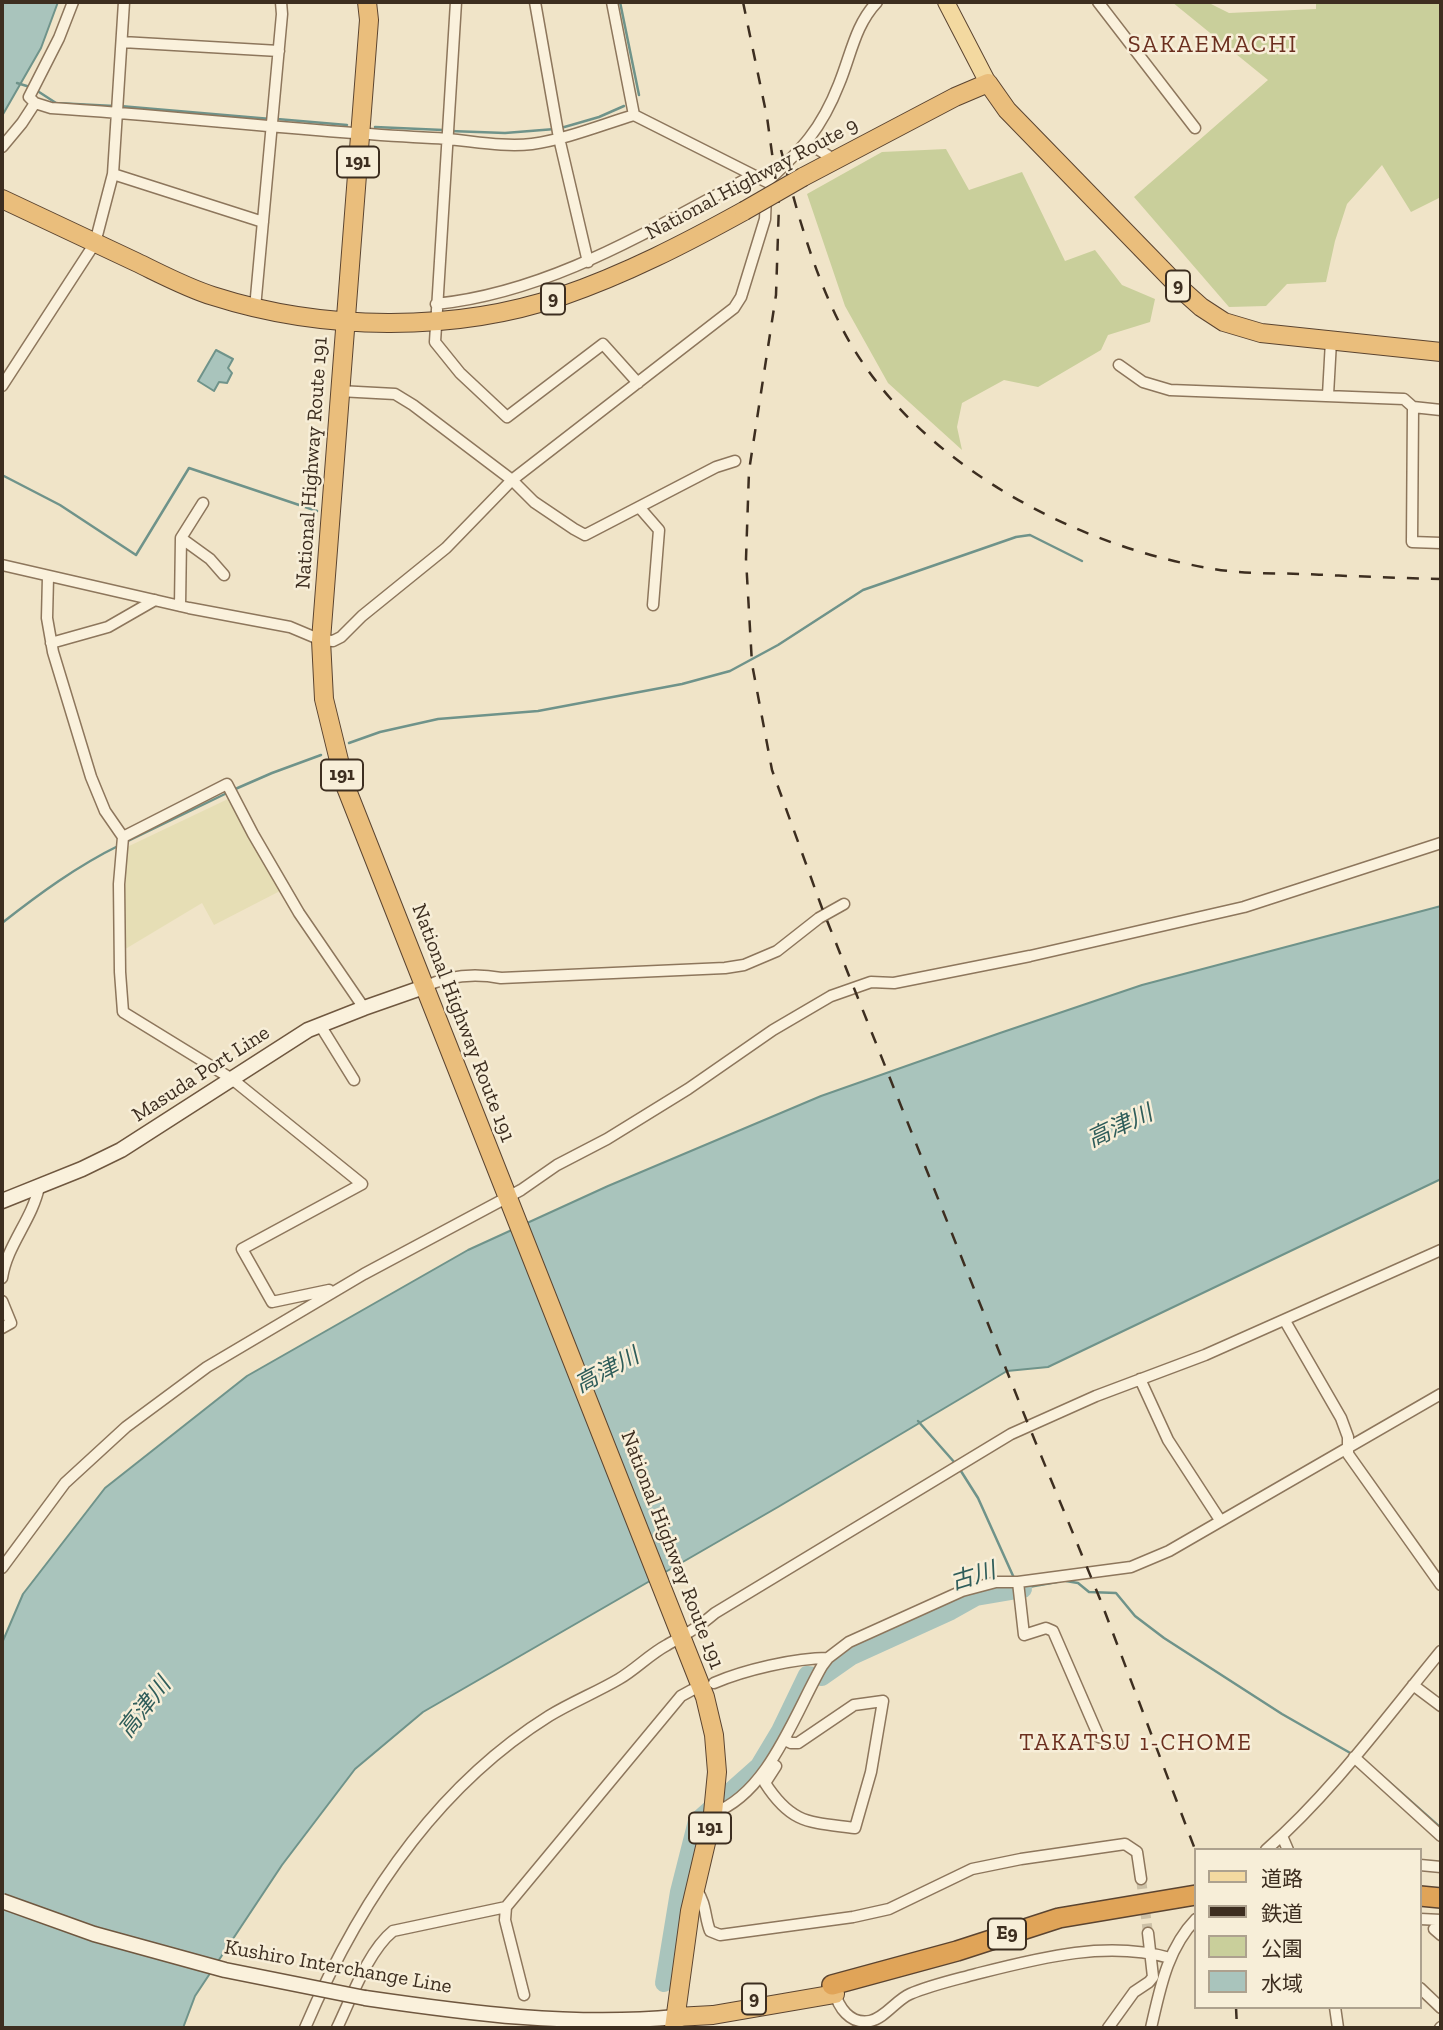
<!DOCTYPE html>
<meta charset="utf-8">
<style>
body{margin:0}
#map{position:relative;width:1443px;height:2030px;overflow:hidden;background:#f0e4c8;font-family:"Zilla Slab","Noto Sans JP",serif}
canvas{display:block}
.frame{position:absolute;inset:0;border:4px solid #3d2e20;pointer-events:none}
.legend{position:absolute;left:1194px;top:1848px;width:228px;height:161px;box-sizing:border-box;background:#f7eed8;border:2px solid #ada18e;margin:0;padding:9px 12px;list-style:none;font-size:21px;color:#3d2e20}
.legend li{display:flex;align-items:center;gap:14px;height:35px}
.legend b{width:35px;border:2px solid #ada18e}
</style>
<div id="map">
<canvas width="1443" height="2030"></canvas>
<div class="frame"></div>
<ul class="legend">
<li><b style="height:9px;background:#f3d9a0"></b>道路</li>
<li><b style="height:9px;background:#3d2e20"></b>鉄道</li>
<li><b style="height:19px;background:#c9cf9b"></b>公園</li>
<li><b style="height:19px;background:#a9c4bc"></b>水域</li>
</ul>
</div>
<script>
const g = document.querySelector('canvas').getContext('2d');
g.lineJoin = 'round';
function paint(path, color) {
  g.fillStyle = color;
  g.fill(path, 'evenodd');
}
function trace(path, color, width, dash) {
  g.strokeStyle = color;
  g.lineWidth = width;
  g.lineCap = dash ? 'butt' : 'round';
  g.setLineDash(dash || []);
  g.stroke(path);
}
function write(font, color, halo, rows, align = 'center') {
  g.font = font + ' "Zilla Slab","Noto Sans JP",serif';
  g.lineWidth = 5;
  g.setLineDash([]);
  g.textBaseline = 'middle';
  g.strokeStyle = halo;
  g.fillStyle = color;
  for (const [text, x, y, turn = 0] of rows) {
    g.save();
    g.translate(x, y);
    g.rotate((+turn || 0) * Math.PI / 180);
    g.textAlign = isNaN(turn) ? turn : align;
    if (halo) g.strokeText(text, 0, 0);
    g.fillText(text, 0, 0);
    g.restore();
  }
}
paint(new Path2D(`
 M228 799 280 891 214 925 202 903 122 951 127 847Z`), '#e6deb5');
paint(new Path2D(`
 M1172 2H1207L1229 13 1316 9V2H1441V197L1411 212 1382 165 1347 204 1335 241 1326 282 1287 284 1266 306 1229 307 1134 197 1268 80Z
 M946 149 969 190 1022 172 1065 261 1095 250 1122 285 1155 299 1150 322 1108 335 1101 350 1038 387 1004 380 962 403 957 427 962 450 888 383 845 306 807 194 882 152Z`), '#c9cf9b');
const water = new Path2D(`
 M2 2H58L41 48 2 116Z
 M216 350 233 359 228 368 232 373 227 383 219 382 214 391 198 381Z
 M1441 906V1179L1048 1367 1007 1371 778 1507 423 1712 355 1769 282 1865 195 1996 183 2028H2V1643L23 1594 105 1488 247 1376 468 1250 608 1186 821 1096 1000 1033 1142 985Z`);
paint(water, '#a9c4bc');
trace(water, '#6f938a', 2);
trace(new Path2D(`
 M620 2 639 95
 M17 83 30 87
 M36 90 56 103 114 106
 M120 106 271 119
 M277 119 347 125
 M375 127 443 130
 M561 128 599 117 624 106
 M450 131 505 133 555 129
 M2 475 60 505 136 555 189 468 317 511
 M349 743 380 732 438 719 538 711 682 684 730 671 778 645 863 590 1016 537 1030 535 1082 561
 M233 790 272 773 321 755
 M126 842 227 793
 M2 923C39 894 77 866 120 845
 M918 1421 955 1463
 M959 1468 978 1498 1014 1578
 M1066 1581 1078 1583 1089 1592 1116 1593 1135 1616 1164 1638 1282 1714 1352 1754
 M1023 1588 1057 1582
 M1380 1774 1441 1828`), '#6f938a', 2.5);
trace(new Path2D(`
 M664 1983 679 1892 697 1821 759 1766 780 1731 807 1675 822 1677 852 1656 951 1611 976 1597 1023 1589`), '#a9c4bc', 18);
trace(new Path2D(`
 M1141 1879 1148 1933`), '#ccc0a6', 10, [10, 5]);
const minor = new Path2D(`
 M73 2 59 38 29 97 35 103 51 108C178 116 305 132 432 138 464 139 500 148 532 144 567 139 601 125 634 115L767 182C802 149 821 130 839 84 851 55 855 25 877 2
 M456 2 435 342 460 373 507 417 603 344 638 383
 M535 2 559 138 588 262
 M612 2 634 115
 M1098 2 1195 128
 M122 42 279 51
 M808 143 835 160
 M2 147 22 123 35 103
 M113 174 263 222
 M436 304C552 292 651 229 752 176
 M255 308 282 14 281 2
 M1119 365 1143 382 1170 390 1404 399 1413 407
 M2 386 95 243 113 174 124 2
 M339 391 395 394 413 405 512 480 534 502 574 529 585 535 716 467 735 461
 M1328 395 1331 341
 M1441 410 1413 407 1412 542 1441 543
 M639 507 659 530 653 605
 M181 538 210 559 224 575
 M2 565 189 608 290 627 321 640 333 641 341 637 362 616 446 548 512 480 734 308 741 297 765 219 766 195
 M48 577 47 618 53 652 91 777 105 811 123 837 119 884 120 972 123 1012 232 1079 362 1184 242 1249 272 1302 329 1290
 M180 606 181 538 203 503
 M51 643 108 627 155 600
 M123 837 227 784 253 834 299 913 364 1008
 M424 987C449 975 474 973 501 978L725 968 744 965 777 951 819 918 844 904
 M320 1025 354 1080
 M2 1278C7 1245 32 1220 39 1187
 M2 1301 11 1323 2 1328
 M1285 1321 1341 1418 1348 1437V1454L1441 1585
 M1140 1379 1168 1440 1220 1520
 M2 1568 65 1483 126 1427 207 1367 364 1274 521 1190 557 1165 607 1139 688 1089 773 1030 831 996 871 982 894 983 1030 956 1244 907 1441 843
 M1018 1582 1024 1635 1046 1628 1053 1631 1099 1737 1117 1743
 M714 1683C744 1670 795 1658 828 1658
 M1413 1685 1441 1706
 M1354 1757 1441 1836
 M771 1763 776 1766 765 1783C792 1825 810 1822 855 1828L871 1772 883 1701 854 1705 798 1743H791L785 1740
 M713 1813C768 1794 795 1713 822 1666L828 1658 849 1642 962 1591 996 1582H1018L1131 1567 1169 1551 1441 1394
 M1282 1836 1288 1850
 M1266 1850C1332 1792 1385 1719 1441 1651
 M1420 1865 1441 1867
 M696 1889C707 1905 704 1915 710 1931L720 1935 853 1917 889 1909 972 1869 1021 1859 1125 1844 1137 1852 1141 1879
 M1420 1919 1441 1920
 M1441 1929H1434L1441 1935
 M1420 1988 1441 2008
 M834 1990C838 2007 850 2025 870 2021 885 2018 896 2000 910 1994 931 1985 954 1980 976 1974 1039 1958 1106 1940 1170 1958
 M524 1995 505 1920 506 1907 681 1696 692 1690
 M1335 2007 1338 2028
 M305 2028C357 1906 434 1788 549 1716 572 1702 597 1692 619 1679 636 1669 650 1654 667 1645 688 1633 696 1629 715 1613L1011 1434 1096 1396 1205 1355 1441 1250
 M337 2028C351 1999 368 1951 393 1931L506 1907
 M1108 2028 1134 1992 1149 1982 1153 1977 1148 1933
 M1151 2028C1160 1989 1167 1949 1196 1919
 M1440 2028 1441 2027`);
const secondary = new Path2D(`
 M2 1201 82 1169 121 1150 308 1030 364 1008 424 987
 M365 1998C468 2013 572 2027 676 2017`);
const primary = new Path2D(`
 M946 2 988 83`);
const trunk = new Path2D(`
 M367 2 369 20 321 640 324 699 345 785 705 1697 714 1735 717 1772 713 1813 690 1911 674 2028
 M803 177 955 97 988 83 1007 110 1182 290 1201 307 1224 322 1261 333 1441 352
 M2 199C46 220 91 241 136 262 161 274 187 288 213 296 322 331 454 333 562 296 626 274 686 243 744 211
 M676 2017 713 2015 835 1994`);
const motorway = new Path2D(`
 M1420 1896 1441 1898
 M832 1985 957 1951 1059 1918 1196 1895`);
trace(minor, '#8d765c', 13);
trace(secondary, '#6f573f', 17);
trace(primary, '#5b4430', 18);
trace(trunk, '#5b4430', 20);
trace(motorway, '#5b4430', 22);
trace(minor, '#faf1dc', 10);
trace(secondary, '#faf1dc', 14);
trace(primary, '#f3d9a0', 16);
trace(trunk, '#eabe7c', 18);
trace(motorway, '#e0a458', 19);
trace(new Path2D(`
 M743 2 767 117 779 204 776 295 749 471 746 559 752 664 772 770 822 908 1026 1419 1100 1599 1196 1852
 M781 150C797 212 813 272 843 330 911 460 1072 546 1214 569 1243 574 1274 573 1303 574 1349 576 1395 578 1441 579
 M1236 2007 1237 2028`), '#3d2e20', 2.5, [12, 12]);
const secondaryBridge = new Path2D(`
 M2 1901 94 1934 225 1970 365 1998`);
const trunkBridge = new Path2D(`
 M744 211 803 177`);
trace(secondaryBridge, '#6f573f', 17, []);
trace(trunkBridge, '#5b4430', 20, []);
trace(secondaryBridge, '#faf1dc', 14);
trace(trunkBridge, '#eabe7c', 18);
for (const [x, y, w] of [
 [358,162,42],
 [1178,286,24],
 [553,299,24],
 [342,775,42],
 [710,1828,42],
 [1007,1934,38],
 [754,1999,24]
]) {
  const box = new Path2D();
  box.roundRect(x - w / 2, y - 15.5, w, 31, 5);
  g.fillStyle = '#f7eed8';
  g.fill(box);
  trace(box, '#3d2e20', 2);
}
write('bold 19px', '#3d2e20', null, [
 ["191",358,162],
 ["9",1178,286],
 ["9",553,299],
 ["191",342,775],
 ["191",710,1828],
 ["E9",1007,1934],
 ["9",754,1999]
]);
write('21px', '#3d2e20', '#f7eed8', [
 ["National Highway Route 9",752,179,-28],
 ["National Highway Route 191",312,463,-86],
 ["National Highway Route 191",463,1023,69],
 ["Masuda Port Line",201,1074,-33],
 ["National Highway Route 191",672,1550,69],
 ["Kushiro Interchange Line",338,1967,10]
]);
write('italic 23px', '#2f5d5a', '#f7eed8', [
 ["高津川",1120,1127,-25],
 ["高津川",607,1371,-28],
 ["古川",973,1577,-17],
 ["高津川",145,1708,-52]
]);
g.letterSpacing = '2px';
write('23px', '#6b2e1e', '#f7eed8', [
 ["TAKATSU 1-CHOME",1136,1743]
]);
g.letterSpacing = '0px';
g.letterSpacing = '2px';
write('24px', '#6b2e1e', '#f7eed8', [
 ["SAKAEMACHI",1213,45]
]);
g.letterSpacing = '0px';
</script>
